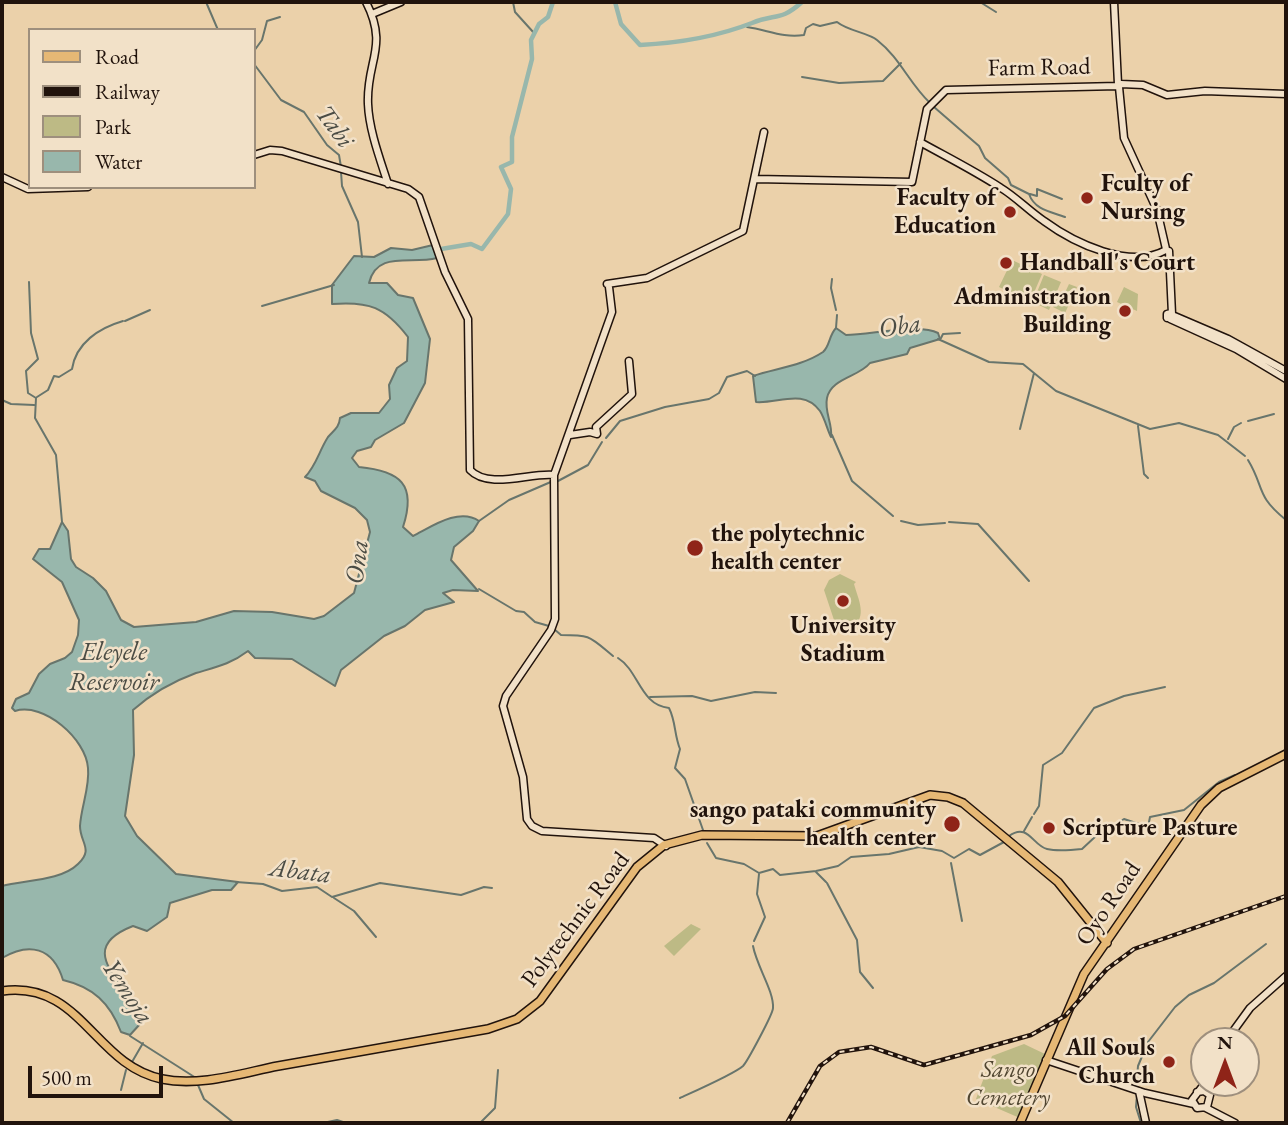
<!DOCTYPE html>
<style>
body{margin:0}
#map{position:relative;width:1288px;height:1125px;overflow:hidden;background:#ebd1aa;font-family:"EB Garamond",serif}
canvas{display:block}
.frame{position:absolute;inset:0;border:4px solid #21130c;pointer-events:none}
.legend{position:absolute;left:28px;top:28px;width:228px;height:161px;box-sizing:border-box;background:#f2e1c8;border:2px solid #9e8f7d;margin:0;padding:9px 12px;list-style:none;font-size:21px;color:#21130c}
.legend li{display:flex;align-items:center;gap:14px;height:35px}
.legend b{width:35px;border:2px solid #9e8f7d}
.north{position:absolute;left:1190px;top:1027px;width:70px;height:70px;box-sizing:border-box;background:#f2e1c8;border:2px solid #9e8f7d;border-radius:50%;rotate:0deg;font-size:19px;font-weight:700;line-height:28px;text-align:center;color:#21130c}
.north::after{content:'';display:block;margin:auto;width:24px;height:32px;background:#8f2418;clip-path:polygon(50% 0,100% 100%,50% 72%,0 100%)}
.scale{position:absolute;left:28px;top:1066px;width:135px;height:32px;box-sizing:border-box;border:4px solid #21130c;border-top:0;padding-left:9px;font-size:21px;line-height:24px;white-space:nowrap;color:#21130c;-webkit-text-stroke:5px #f2e1c8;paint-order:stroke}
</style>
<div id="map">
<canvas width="1288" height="1125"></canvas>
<div class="frame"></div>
<ul class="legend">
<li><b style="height:9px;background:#e6b875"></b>Road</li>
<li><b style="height:9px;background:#21130c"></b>Railway</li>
<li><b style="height:19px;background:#bdba85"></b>Park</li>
<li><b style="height:19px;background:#98b7ac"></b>Water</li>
</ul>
<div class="north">N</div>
<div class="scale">500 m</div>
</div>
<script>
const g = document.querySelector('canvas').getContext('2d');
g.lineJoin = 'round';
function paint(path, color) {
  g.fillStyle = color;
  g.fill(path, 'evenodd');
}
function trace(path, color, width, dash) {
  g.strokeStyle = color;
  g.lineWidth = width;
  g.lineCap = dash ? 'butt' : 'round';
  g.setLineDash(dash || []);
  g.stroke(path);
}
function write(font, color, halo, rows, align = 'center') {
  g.font = font + ' "EB Garamond",serif';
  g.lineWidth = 5;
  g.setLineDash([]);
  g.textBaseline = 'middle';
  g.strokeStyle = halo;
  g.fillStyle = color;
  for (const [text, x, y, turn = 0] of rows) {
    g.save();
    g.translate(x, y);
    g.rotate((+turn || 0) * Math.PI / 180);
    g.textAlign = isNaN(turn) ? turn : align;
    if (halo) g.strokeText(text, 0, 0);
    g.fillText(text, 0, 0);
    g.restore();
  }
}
paint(new Path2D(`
 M1012 260 1042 274 1030 302 999 287Z
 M1044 275 1061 282 1049 310 1033 302Z
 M1069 284 1077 287 1065 313 1053 307 1056 299 1061 301Z
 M1124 287 1138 294 1137 311 1117 302Z
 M840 574 856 582 854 584C858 599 868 617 852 627L836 626 824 590 829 580Z
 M691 924 701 929 674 956 664 946Z
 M1024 1044 1045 1054 1022 1119 976 1099 992 1056Z`), '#bdba85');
const water = new Path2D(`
 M433 245 437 258C411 265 377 250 369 283H387L398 295 413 298 430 339 425 383 404 423 375 440 371 447 357 451 352 458 359 467C400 471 417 484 403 527L413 536C431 527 459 507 479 521L473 531 454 547 451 560 478 591 453 590 443 593 454 602 425 610 405 626 384 636 341 670 335 686 292 659 255 658 248 651C231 664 216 667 196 673 174 681 150 695 133 710L134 755 125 816 137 836 176 874 238 882 231 890H212L170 903 167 917 147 931 133 926C69 951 133 984 140 1024L130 1035 121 1032C110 1003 93 987 63 980 53 947 29 942 2 958V886C24 880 61 881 78 864 94 849 80 843 80 826 81 807 90 787 88 768 86 739 44 702 15 711L12 708 16 699 29 693 39 674 50 664 65 658 72 652 78 635 79 620 62 582 33 559 39 549H50L62 522 68 531 71 559 76 567 93 578 106 591 121 620 134 627 196 622 234 611 272 612 314 619 324 616 354 593 370 532 367 520 355 508 321 491 315 481 305 477C316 466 319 451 328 437 334 430 339 428 340 418L351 413H379L390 399 389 385 397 368 407 361 408 337C385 307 369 301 332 304V285L354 256 374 257 391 248 412 250Z
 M836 328 846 335C870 335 919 323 938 333L940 339 910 348 907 354 870 363C859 377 831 378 827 398 824 412 833 424 831 437 827 429 825 419 820 411 803 388 778 404 756 402L753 376C777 368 802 366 823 352 830 346 829 335 836 328Z`);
paint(water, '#98b7ac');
trace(water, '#68756c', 2);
trace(new Path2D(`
 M206 2 218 30
 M513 2 515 12 534 33
 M980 2 996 12
 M747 27C768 30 782 38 804 35L806 28 813 24 820 26 837 22C848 31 869 33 877 40 900 58 909 83 930 103
 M254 51 262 40 267 21 280 17
 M254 64 281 100 304 112 327 145 339 155 341 167
 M802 77 839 83 883 81 901 63
 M934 107 979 146 985 158 1008 178 1011 185 1029 194C1035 211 1053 212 1065 217
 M341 172 342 186 358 222 362 257
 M1030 194 1037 196V189L1062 199
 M832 279 831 288 836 310
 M29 282 31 333 38 359 26 371 28 393 36 398 35 418 56 455 62 522
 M262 306 334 285
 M125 321 150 310
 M836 328 837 315
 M941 338 943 334 960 333
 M938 339 989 362 1023 364 1056 391 1150 429 1179 423 1218 435 1245 456
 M37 397 48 390 54 376 59 377 72 369C76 343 99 328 123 321
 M2 400 11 404 34 405
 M1248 421 1274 414
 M1138 426 1144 474 1148 478
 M1020 429 1034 373
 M832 435 852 481 893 516
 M606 438 620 421 665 407 709 399 719 393 727 377 747 371 755 376
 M1228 439 1234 427 1241 423
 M1248 460C1265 488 1255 495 1286 520
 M558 481 588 465 602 442
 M479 521 509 500 553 481
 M901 521 918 525 945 523
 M949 522 978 524 1029 581
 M479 589 516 611 524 612 535 622 549 626
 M554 629 561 635C591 635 589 636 613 656
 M618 658C639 671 640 705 669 708 676 722 674 734 680 749L675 768 685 779 703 830
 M650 697 692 696 711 701 755 692 776 693
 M1034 814 1039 806 1043 765 1062 753 1094 708 1124 696 1165 687
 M1024 831 1032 817
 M1009 836C1028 822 1033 846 1047 849 1056 851 1072 850 1082 849L1096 836 1124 819 1148 827 1150 817 1184 810 1219 782 1235 775
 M707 843 716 858 744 864 759 873 773 869 780 875 816 871 838 866 851 857 889 854 919 847 942 851 954 858 969 849 980 855 1004 842
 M951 863 962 921
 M816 872 826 882
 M236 882 263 884 282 891 317 887 332 897 380 883 461 895 484 887 492 888
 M827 883 857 940 860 972 873 988
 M334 898 354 911 376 937
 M754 941 765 917 757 894 759 874
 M130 1036 196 1078
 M132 1062 143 1043
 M198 1085 204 1099 234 1123
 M1136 1089 1138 1066 1148 1042 1175 1007 1189 995 1214 983 1266 944
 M121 1090 126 1070
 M1137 1094 1136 1107 1141 1123
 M680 1098C693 1092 734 1074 743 1066 747 1062 773 1014 773 1008 774 991 757 967 753 946
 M323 1123 337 1120 346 1123
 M480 1123 495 1108 498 1070`), '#68756c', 2);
trace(new Path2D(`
 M615 2 621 24 640 45C680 43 716 37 752 23 775 13 780 22 802 2
 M435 250 471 244 482 249 508 214 511 189 501 167 512 162V137L532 59 531 40 539 24 548 17 553 2`), '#98b7ac', 4.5);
const secondary = new Path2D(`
 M366 2C389 47 366 61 368 104 369 130 380 159 388 184
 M1114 2 1118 84
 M372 14 401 2
 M1121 84 1143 85 1167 95 1205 91 1286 94
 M1119 87 1124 138 1157 210 1166 249
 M920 142C947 157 975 171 1001 188 1016 197 1029 211 1044 221 1074 243 1130 270 1166 250
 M254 155 270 150 282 151 408 189 419 197 445 272 468 319 470 470C489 490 531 472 554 475
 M2 177 28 189 88 187
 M755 179 912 182 927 109 946 90 1118 86
 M1169 251 1172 314
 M607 284 647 278 743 231 764 132
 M609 287 612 312 554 475 555 619 551 630 506 696 503 706 523 777 527 819 532 826 542 831 654 838 666 846
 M1171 313V317L1167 318V314Z
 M1172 315 1228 339 1286 371
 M1170 319 1236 349 1286 379
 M570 435 590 432 597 434 596 427 632 394 629 361
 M1226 1041 1250 1008 1286 976
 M1046 1060 1145 1093 1194 1104
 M1139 1091 1146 1123
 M1197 1092 1204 1091 1210 1095 1207 1107 1197 1108 1192 1100 1205 1083
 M1206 1108 1235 1123`);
const primary = new Path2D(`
 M2 991C81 980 94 1065 162 1079 199 1087 242 1073 278 1066 348 1054 418 1042 488 1029L517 1019 540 1001 637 867 664 845 702 835 817 836 930 795 948 797 963 803 1058 882 1107 943
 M1020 1123 1084 974 1201 805 1219 788 1286 754`);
trace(secondary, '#21130c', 9);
trace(primary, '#21130c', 10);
trace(secondary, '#f2e1c8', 6);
trace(primary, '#e6b875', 7);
const rail = new Path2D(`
 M787 1123 820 1066 839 1052 871 1047 924 1065 1031 1035 1065 1016 1107 969 1134 949 1286 896`);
trace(rail, '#21130c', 4.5);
trace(rail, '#f2e1c8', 2, [5]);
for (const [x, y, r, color] of [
 [1087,198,7,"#8f2418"],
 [1010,212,7,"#8f2418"],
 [1006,263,7,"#8f2418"],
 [1125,311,7,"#8f2418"],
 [695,548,9,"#8f2418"],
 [843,601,7,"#8f2418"],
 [952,824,9,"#8f2418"],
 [1049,828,7,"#8f2418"],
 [1169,1062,7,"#8f2418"]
]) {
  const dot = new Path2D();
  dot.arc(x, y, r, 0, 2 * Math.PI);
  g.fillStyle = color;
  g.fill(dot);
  trace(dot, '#f2e1c8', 2.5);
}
write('24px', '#21130c', '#f2e1c8', [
 ["Farm Road",1039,68,-1],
 ["Oyo Road",1109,904,-56],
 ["Polytechnic Road",576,920,-53]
]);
write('bold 24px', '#21130c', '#f2e1c8', [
 ["Fculty of",1101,184],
 ["Nursing",1101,212],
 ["Faculty of",996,198,"right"],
 ["Education",996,226,"right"],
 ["Handball's Court",1020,263],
 ["Administration",1111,297,"right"],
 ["Building",1111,325,"right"],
 ["the polytechnic",711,534],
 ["health center",711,562],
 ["University",843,626,"center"],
 ["Stadium",843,654,"center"],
 ["sango pataki community",936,810,"right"],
 ["health center",936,838,"right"],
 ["Scripture Pasture",1063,828],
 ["All Souls",1155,1048,"right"],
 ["Church",1155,1076,"right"]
], 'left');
write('italic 24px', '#504530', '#f2e1c8', [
 ["Sango",1008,1070],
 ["Cemetery",1008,1098]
]);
write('italic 26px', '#4b4c44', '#f2e1c8', [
 ["Tabi",334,127,54],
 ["Oba",900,327,-9],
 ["Ona",358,562,-83],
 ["Eleyele",114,653],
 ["Reservoir",114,683],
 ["Abata",300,872,7],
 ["Yemoja",127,992,57]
]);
</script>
